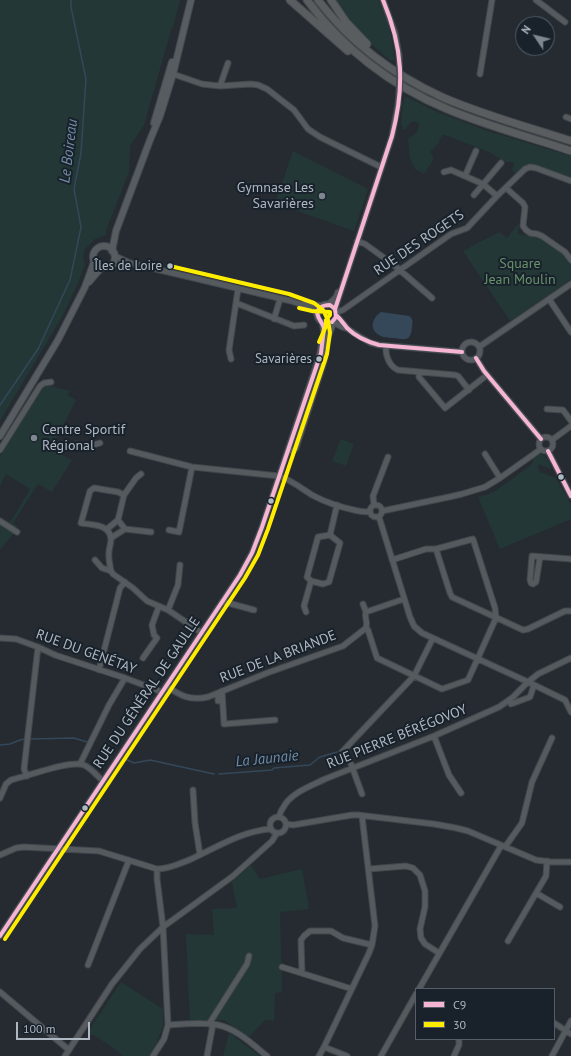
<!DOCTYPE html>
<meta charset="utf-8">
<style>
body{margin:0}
#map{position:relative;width:571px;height:1056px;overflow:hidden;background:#252b31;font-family:"PT Sans",sans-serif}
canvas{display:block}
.legend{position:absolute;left:415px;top:988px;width:140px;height:52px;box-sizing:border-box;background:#19222b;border:1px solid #555e68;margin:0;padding:5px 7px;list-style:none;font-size:12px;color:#aeb8c3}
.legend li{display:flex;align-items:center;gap:8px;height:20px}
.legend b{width:20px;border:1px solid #555e68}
.north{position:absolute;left:515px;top:16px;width:40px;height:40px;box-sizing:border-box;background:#19222b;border:1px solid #555e68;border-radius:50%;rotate:305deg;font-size:11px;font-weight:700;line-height:16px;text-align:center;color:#aeb8c3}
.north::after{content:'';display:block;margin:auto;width:14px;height:18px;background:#7e8790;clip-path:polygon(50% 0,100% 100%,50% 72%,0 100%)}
.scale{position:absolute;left:16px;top:1022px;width:74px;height:18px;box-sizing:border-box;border:2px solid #aeb8c3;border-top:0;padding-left:5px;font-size:12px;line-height:14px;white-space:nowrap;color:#aeb8c3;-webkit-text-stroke:3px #19222b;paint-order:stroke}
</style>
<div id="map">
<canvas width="571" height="1056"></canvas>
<ul class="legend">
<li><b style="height:5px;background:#f5b5d3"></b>C9</li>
<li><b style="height:5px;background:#ffed00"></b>30</li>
</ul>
<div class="north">N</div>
<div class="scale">100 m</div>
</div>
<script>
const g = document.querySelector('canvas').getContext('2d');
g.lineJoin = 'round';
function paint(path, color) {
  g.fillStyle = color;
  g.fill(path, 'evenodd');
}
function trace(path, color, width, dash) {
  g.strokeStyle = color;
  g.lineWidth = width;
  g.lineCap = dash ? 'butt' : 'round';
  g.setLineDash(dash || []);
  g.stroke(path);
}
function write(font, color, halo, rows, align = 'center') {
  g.font = font + ' "PT Sans",sans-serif';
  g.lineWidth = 4;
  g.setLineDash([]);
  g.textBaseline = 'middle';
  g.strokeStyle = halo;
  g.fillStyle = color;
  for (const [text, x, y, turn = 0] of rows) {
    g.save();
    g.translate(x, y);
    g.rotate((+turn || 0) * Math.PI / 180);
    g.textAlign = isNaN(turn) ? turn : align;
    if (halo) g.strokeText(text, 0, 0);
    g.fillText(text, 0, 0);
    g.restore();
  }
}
paint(new Path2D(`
 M0 0H180L173 28 172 27 144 125 130 146 129 172 106 231V235L95 239 85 249 83 257 85 264 79 281 63 315 0 421Z
 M335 0H378L387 21 391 35 395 60 391 61C371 44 346 24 335 0Z
 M404 97H407L437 112 488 131 571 156V180L533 166 517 174 514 172 512 169 514 165 513 162H506L489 152 448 136 443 135 440 138 439 143 430 152 434 159 424 174 415 169 410 158 408 139 416 133 419 127 418 123 415 121 410 123 405 130 403 129 401 122Z
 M293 151 368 189 354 231 275 203Z
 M519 223 518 234 538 237 562 252 571 264V279L510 321 463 251 499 232 507 238Z
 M47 385 70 391 68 395 76 400 51 449 72 460 52 492 38 484 13 523 17 526 16 527 9 522V520L11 521 30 489 6 474 0 486V456L41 388Z
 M341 439 354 444 346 466 332 461Z
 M541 454C547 456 548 462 551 467L550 469 539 464 538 468 540 472 556 478 571 505V519L500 549 478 497 489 494 497 490 531 465 533 462V458L538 455Z
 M0 524 14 533 0 550Z
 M251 865 260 879 302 869 309 909 280 912 282 992 275 993 274 1021 265 1020 249 1037 224 1020H190L186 934 214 935 212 909 237 908 232 882Z
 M121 982 163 1009V1026L156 1045 149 1056H122L119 1052 94 1035H88V1032Z
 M229 1033 260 1056H223Z`), '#233737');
paint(new Path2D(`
 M381 312 409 316C413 319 413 321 412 326 412 330 411 336 408 338 405 340 398 339 395 338 390 338 384 338 379 335 369 329 372 318 381 312Z`), '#34485a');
trace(new Path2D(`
 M0 405 38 349 70 280 81 227 74 189 81 153 86 79 71 7V0
 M30 739 74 738 87 742
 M0 745 10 744 20 740 25 739
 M125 759 134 763 150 760 214 774
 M219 774 272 770 274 768 310 765 320 757 337 752`), '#34485a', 1.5);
const minor = new Path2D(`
 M383 0 395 33 399 55
 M536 0 565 22
 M173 74 202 84 220 86 251 84 258 85 267 89 294 110 308 129 320 137 381 167
 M480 74 492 0
 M220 86 228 63
 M566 117 571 119
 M444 172 451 170 483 184 497 196
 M465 176 476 151
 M506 188 523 203 525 207 523 226 526 230 530 233 537 234 542 236 565 252 571 260
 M474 195 501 163
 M357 241 365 244 394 265 432 298
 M114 255 117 257 130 263 291 301 311 308 318 314
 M112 264H129
 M549 299 571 332
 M236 303 294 326 304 325
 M304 303 323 306
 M317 314a10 10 0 1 1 20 0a10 10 0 1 1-20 0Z
 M328 305 336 297 338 292
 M335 309 392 136 398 105
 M337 312 343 310 451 234 467 228 497 196 525 169 530 167 536 168 571 181
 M337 316 348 329
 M274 319 280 299
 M333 322 342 327 348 329 360 337 371 343 379 345 462 352
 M462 351a9 9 0 1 1 18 0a9 9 0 1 1-18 0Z
 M386 346C385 355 389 366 398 370L455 375 458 376 469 390
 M324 347 332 327V322
 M479 347 571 284
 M476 358 484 371 541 439
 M231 359 229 350 238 289
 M419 372V377L445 408 487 375
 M547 409 563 410 571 421
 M539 444a7 7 0 1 1 14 0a7 7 0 1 1-14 0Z
 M552 440 571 426
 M77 444 86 447 100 443
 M0 450 40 386 44 383 51 382
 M288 450 293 451 296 448 324 362 325 358 322 351
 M130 451 192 467 279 476C291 480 301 488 312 495 325 502 340 507 354 510 359 511 365 513 370 511
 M548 451 571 496
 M485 454 500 478
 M370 511a6 6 0 1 1 12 0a6 6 0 1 1-12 0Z
 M374 505 373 496 388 457
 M382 511 449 497 462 494 485 487 500 478 541 449
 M379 517 410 617 414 626 422 633 528 682 538 674 571 658
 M118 520 124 495 136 478 141 474
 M0 521 17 532
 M107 529 118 520 125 529 111 538
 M125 529 151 532
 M169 530 179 532 192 467
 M330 535 340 543 329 582 323 584 311 581 307 577 318 537Z
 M330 535 337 505
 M540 557 536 582 533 584 531 583 530 580 532 556 571 559
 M95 560 102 568 111 571 113 574 133 588 147 601 168 610 202 633
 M392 560 426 549H436L450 593 452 597 523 630 528 629 565 611H571
 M111 571C110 565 108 558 109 552 109 548 111 544 111 539 110 524 92 525 81 523L90 491 94 488 118 492 124 495
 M223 602 232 604 254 610
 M363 604 366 612
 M168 610 178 585 180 565
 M306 612 304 606 311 581
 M366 628 368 630 377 658 442 689 468 680 496 618 495 608 473 539 436 549
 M366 628C368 620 364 618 366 612L404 599
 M0 638 16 639 38 647 55 655 125 678 157 690 162 693
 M143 658 157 638 154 635 152 625 159 606
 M99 670 120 588 125 582
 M166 686C181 696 190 701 208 697L267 673 343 646 366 628
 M222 691 224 724 275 720
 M218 693V701
 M511 704 530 697 534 685
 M434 736 449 775 461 793
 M342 752 414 676 433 638
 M80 764 109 705 125 678
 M351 764 362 794
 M27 776 24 769 38 647
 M193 790 195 823 200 855
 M0 798 6 784 11 780C29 776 69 760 84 765 91 768 97 776 103 781
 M270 825a8 8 0 1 1 16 0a8 8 0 1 1-16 0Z
 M279 817C280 814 281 810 283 808 290 793 311 786 325 779L434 736 499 707 512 698 528 682 565 700 571 712
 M286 824 293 825 352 815H358L434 824 456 828 468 831 536 860 551 862H571
 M505 847 522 823 532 782 552 738
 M0 855 16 848 24 847 99 851 157 869C169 869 179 864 189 860 216 848 241 831 271 829
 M369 869 406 866 413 868 420 875 425 891V907L420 929 421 938 425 944 439 953
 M536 893 560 907
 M0 936 240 575 252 553 262 527 319 357 324 333 322 322
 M508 941 546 876 547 861
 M88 965 129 860
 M282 967 352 989
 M302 973 301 940 304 936 310 931H331L343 938 372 945
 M419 989 501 846
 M0 992 69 1050
 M554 1023 571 1034
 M209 1024 247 964 249 956
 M168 1025C182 1024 205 1022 218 1025 237 1029 252 1044 267 1056
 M324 1047 347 1056
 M65 1056 112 984 140 949 163 927 233 876 272 841 277 833
 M153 1056 164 1039 168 1025 163 927 157 879V869
 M207 1056 213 1024
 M319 1056 324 1047 369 953 372 945 375 926 362 816
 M381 1056 416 994
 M454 1056 459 1045V1039
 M552 1056 571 1021`);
const major = new Path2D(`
 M154 123 172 62
 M93 257a11 11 0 1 1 22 0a11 11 0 1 1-22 0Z
 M112 251 116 231 150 140 160 116 173 74 191 0
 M89 282 101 268
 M0 436 58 340 85 287 94 262`);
const highway = new Path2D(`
 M290 0 348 51
 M307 0C342 48 392 86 447 109 487 126 530 137 571 151
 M318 0C350 42 394 75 442 97 483 115 528 127 571 141
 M331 0 346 22 367 44`);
trace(minor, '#42474c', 7);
trace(major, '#42484e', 8);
trace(highway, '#42474d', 9);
trace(minor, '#555a5f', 5);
trace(major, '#575c61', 6);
trace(highway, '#595d5f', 7);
const minorBridge = new Path2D(`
 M398 105 400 79 399 55`);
trace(minorBridge, '#42474c', 7, []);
trace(minorBridge, '#555a5f', 5);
trace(new Path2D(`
 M335 309 392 136C405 86 403 48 383 0
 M337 316C341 320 344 324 347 328 356 337 368 342 379 345L462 352
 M476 358 484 371 541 439
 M548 451 571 496
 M0 936 240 575 252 553 262 527 321 353 324 328C322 321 313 314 320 308 323 305 326 305 330 305L335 309 336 317 332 322`), '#f5b5d3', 4);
trace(new Path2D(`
 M299 308 312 311 330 312V315L326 320V326L319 342
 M5 939 245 578 258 555 268 529 327 354 330 333 328 320 323 310 314 303 289 294 170 266`), '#ffed00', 4);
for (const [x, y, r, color] of [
 [322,196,4,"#7e8790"],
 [170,266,3.5,"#aeb8c3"],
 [319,359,3.5,"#aeb8c3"],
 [34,438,4,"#7e8790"],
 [561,477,3.5,"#aeb8c3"],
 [271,501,3.5,"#aeb8c3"],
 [85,808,3.5,"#aeb8c3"]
]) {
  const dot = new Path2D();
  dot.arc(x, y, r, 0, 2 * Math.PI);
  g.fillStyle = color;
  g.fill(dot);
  trace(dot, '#19222b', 1.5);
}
write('13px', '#aeb8c3', '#19222b', [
 ["Îles de Loire",162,266],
 ["Savarières",312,359]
], 'right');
write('14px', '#aeb8c3', '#19222b', [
 ["Gymnase Les",314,188],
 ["Savarières",314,204],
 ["Centre Sportif",42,430,"left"],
 ["Régional",42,446,"left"]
], 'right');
write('14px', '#aeb8c3', '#19222b', [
 ["RUE DES ROGETS",419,243,-34],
 ["RUE DU GENÉTAY",86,652,20],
 ["RUE DE LA BRIANDE",278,657,-21],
 ["RUE DU GÉNÉRAL DE GAULLE",147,693,-56],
 ["RUE PIERRE BÉRÉGOVOY",397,737,-22]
]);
write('14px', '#67926c', '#19222b', [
 ["Square",520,264],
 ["Jean Moulin",520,280]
]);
write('italic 15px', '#708ca6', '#19222b', [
 ["Le Boireau",69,151,-83],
 ["La Jaunaie",267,759,-6]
]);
</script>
